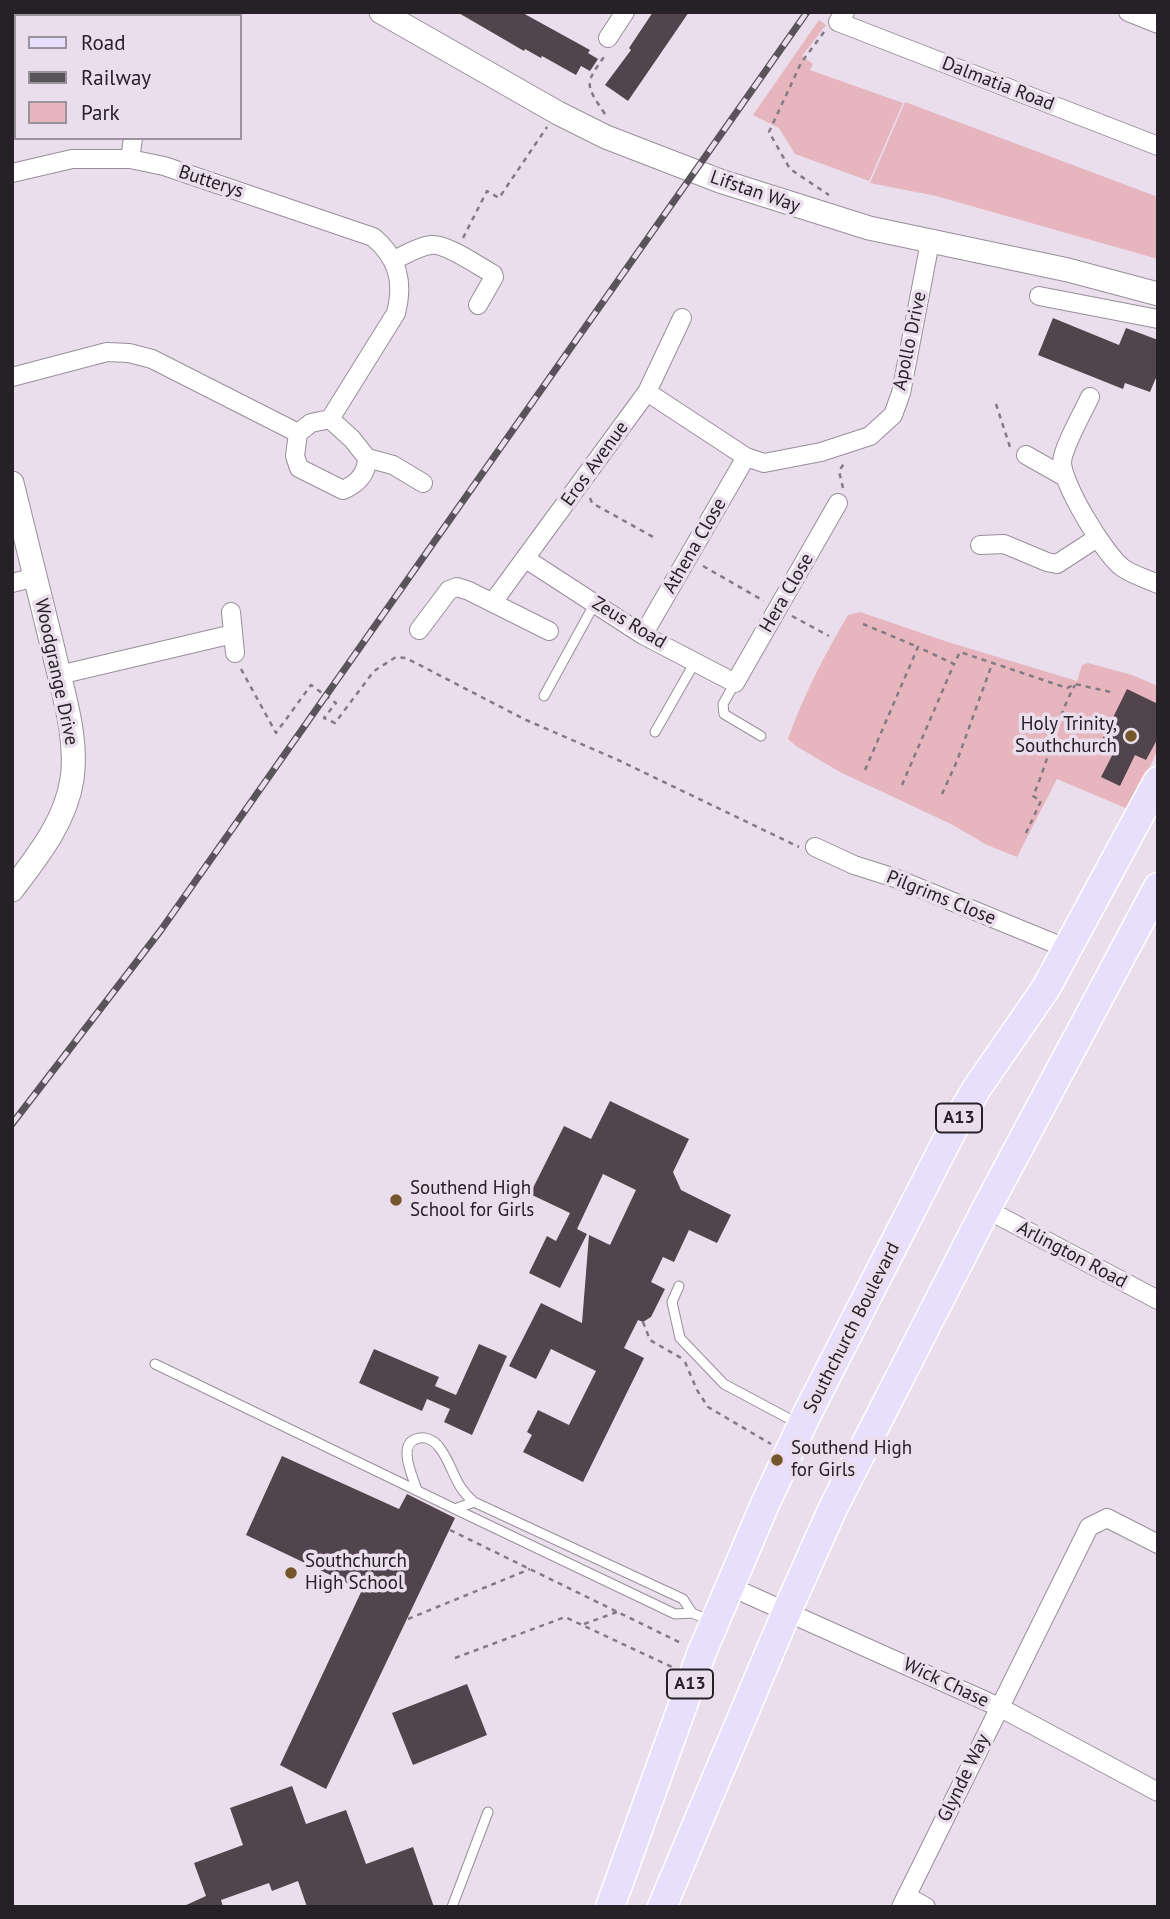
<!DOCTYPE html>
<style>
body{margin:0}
#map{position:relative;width:1170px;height:1919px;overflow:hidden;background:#eadeec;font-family:"PT Sans",sans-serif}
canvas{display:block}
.frame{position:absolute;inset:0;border:14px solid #252126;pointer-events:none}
.legend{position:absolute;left:14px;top:14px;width:228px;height:126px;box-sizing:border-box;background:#eadeec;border:2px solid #9b929d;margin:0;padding:9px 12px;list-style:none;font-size:21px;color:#252126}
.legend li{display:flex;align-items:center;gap:14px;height:35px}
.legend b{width:35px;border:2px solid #9b929d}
</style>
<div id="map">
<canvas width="1170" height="1919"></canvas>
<div class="frame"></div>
<ul class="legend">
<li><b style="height:9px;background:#e8dffd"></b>Road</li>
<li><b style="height:9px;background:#59535a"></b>Railway</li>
<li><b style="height:19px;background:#e6b5bd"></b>Park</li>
</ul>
</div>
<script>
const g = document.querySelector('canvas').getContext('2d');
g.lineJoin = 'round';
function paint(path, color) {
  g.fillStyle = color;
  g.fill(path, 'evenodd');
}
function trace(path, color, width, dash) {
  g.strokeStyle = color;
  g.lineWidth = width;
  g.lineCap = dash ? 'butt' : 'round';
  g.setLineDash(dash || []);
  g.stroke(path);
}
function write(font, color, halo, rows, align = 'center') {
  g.font = font + ' "PT Sans",sans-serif';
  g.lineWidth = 7;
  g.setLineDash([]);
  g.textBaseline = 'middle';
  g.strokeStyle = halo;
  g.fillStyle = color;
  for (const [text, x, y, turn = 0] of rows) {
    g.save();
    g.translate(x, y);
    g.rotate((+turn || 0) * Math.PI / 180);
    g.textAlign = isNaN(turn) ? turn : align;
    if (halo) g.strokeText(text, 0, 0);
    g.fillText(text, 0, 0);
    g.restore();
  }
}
paint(new Path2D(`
 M819 20 826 25 802 56 813 64 810 70 903 103 869 181 795 154 779 128 753 115Z
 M905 102 1158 197V259L936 196 870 183Z
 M860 612 948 642 1077 681 1082 665 1088 663 1132 675 1158 686V749L1130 810 1057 779 1017 857 987 845 953 825 840 772 796 746 788 739C803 696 825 654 848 615Z`), '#e6b5bd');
paint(new Path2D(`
 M457 12H521L590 50 588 53 598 59 590 71 581 66 576 75 542 56 541 58 525 49 524 51Z
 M653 12H689L628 101 605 85 631 50 629 48Z
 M1053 318 1119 345 1126 328 1158 340V373L1150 392 1125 383 1123 389 1038 355Z
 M1127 689 1158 704V738L1146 760 1135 755 1120 786 1101 777 1117 746 1103 738Z
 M610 1101 689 1139 673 1172 681 1190 731 1215 717 1243 689 1230 674 1262 663 1257 651 1282 665 1289 651 1317 643 1322 638 1320 624 1348 644 1358 583 1482 523 1452 532 1435 527 1432 538 1410 569 1425 596 1371 551 1349 536 1379 509 1366 541 1303 582 1323 589 1235 610 1245 636 1190 603 1174 577 1229 587 1234 560 1288 529 1273 547 1236 556 1241 570 1213 530 1194 564 1126 591 1139Z
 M479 1344 507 1356 472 1435 444 1422 450 1409 427 1399 422 1411 359 1383 374 1349 439 1377 435 1386 456 1395Z
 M282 1456 399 1509 407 1494 455 1518 326 1789 280 1765 362 1590 246 1535Z
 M467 1684 487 1735 413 1765 392 1713Z
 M292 1786 306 1824 346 1810 366 1864 413 1847 434 1907H307L298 1881 272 1891 269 1883 221 1900 223 1907H182L206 1896 194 1863 243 1845 230 1808Z`), '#52444c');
const service = new Path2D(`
 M735 683 723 704 724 714 761 736
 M544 696 595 603
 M655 732 695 662
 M679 1286 672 1302 680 1338 724 1384 797 1423
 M155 1364 455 1509
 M417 1490C413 1477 395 1441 420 1438 427 1437 435 1441 439 1447 454 1466 453 1485 474 1502
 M692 1613 683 1599 474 1502 455 1509 675 1614 692 1613 711 1621
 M452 1907 488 1812`);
const minor = new Path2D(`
 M845 12 838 22 1158 146
 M1128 12 1158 24
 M608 38 625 12
 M130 159 133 138
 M12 173 72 159H130L164 166 373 237C398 258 404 282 396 313L330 419 311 423 298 433 152 359 129 353 107 352 12 377
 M394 260C405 255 419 246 431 245 446 243 478 266 493 274L494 277 478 305
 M1039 296 1158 319
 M647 392 746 457 764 463 821 452 870 436 893 415 901 393 930 242
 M1090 397C1083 412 1063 447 1062 462 1062 484 1105 555 1123 568 1133 575 1147 579 1158 584
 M298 433 295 456 299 468 343 490C357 484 367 474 367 458L352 439 330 419
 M1026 455 1063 476
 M367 458 393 465 423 483
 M980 545 1004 544 1047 562 1057 564 1097 538
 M526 559 643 635 735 683 838 503
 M12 583 36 577
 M493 602 647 392 682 318
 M231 612 235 653
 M419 630 449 590 457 587 469 591 549 631
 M643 635 746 457
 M59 675 233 634
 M815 847 854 865 895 878 1068 949
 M986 1209 1158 1300
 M729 1586 999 1707 1158 1792
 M906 1896 926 1907
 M901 1907 1089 1527 1107 1518 1158 1544`);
const tertiary = new Path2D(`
 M381 12 558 113 606 137 720 181 869 228 1068 270 1158 294
 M12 483C26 539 40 596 54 653 63 693 78 738 72 779 66 821 37 857 12 890`);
const primary = new Path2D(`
 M610 1907 702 1652 765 1504 806 1416 955 1125 977 1088 1046 988 1158 781
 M662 1907 787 1611 833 1508 986 1209 1158 887`);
trace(service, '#988e9a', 11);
trace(minor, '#988e9a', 20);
trace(tertiary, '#988e9a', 25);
trace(primary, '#fff', 31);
trace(new Path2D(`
 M824 32 801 63 769 132 790 169 829 195
 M605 114C584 83 585 84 606 54
 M463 238 487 191 499 198 547 127
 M996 404 1010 447
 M843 488 839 471 845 462
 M590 498 592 503 655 538
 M703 566 764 601
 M792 616 829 636
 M863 624 918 647
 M241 669 276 733 311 685 336 703 324 718 335 723 374 671 396 657 406 658 526 720 618 760 799 847
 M865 770 918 647 954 664 960 652 1067 688 1075 684 1115 693
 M902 785 954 664
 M942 794 957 761 992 664
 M1026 833 1041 801 1033 796C1049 760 1056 719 1075 685
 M643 1322 650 1340 681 1358
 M685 1362 697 1390 708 1407 771 1444
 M450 1530 683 1644
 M408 1619 530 1569
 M584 1624 617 1612
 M455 1658 565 1617 674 1668`), '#837b84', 2.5, [5, 5]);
trace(service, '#fff', 9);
trace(minor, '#fff', 18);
trace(tertiary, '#fff', 23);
trace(primary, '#e8dffd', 28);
const rail = new Path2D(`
 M12 1124 161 930 807 12`);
trace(rail, '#59535a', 7);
trace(rail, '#eadeec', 4.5, [13]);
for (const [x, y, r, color] of [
 [1131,736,7,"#74562a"],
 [396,1200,7,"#74562a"],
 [777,1460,7,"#74562a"],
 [291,1573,7,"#74562a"]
]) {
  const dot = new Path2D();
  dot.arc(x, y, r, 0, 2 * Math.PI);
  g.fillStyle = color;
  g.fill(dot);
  trace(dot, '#eadeec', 2.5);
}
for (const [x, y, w] of [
 [959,1118,46],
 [690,1684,46]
]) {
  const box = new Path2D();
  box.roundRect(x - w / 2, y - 14.5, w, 29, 5);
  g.fillStyle = '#eadeec';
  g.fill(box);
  trace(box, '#252126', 2);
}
write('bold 18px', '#252126', null, [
 ["A13",959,1118],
 ["A13",690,1684]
]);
write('19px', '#252126', '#eadeec', [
 ["Dalmatia Road",998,84,21],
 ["Butterys",211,182,18],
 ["Lifstan Way",755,192,19],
 ["Apollo Drive",910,341,-78],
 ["Eros Avenue",595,464,-54],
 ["Athena Close",695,546,-60],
 ["Hera Close",787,593,-60],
 ["Zeus Road",629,623,31],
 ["Woodgrange Drive",56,672,78],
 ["Pilgrims Close",941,898,22],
 ["Arlington Road",1072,1255,28],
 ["Southchurch Boulevard",852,1328,-63],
 ["Wick Chase",946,1683,25],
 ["Glynde Way",964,1778,-64]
]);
write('19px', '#252126', '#eadeec', [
 ["Holy Trinity,",1117,725,"right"],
 ["Southchurch",1117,747,"right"],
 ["Southend High",410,1189],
 ["School for Girls",410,1211],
 ["Southend High",791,1449],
 ["for Girls",791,1471],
 ["Southchurch",305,1562],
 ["High School",305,1584]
], 'left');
</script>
